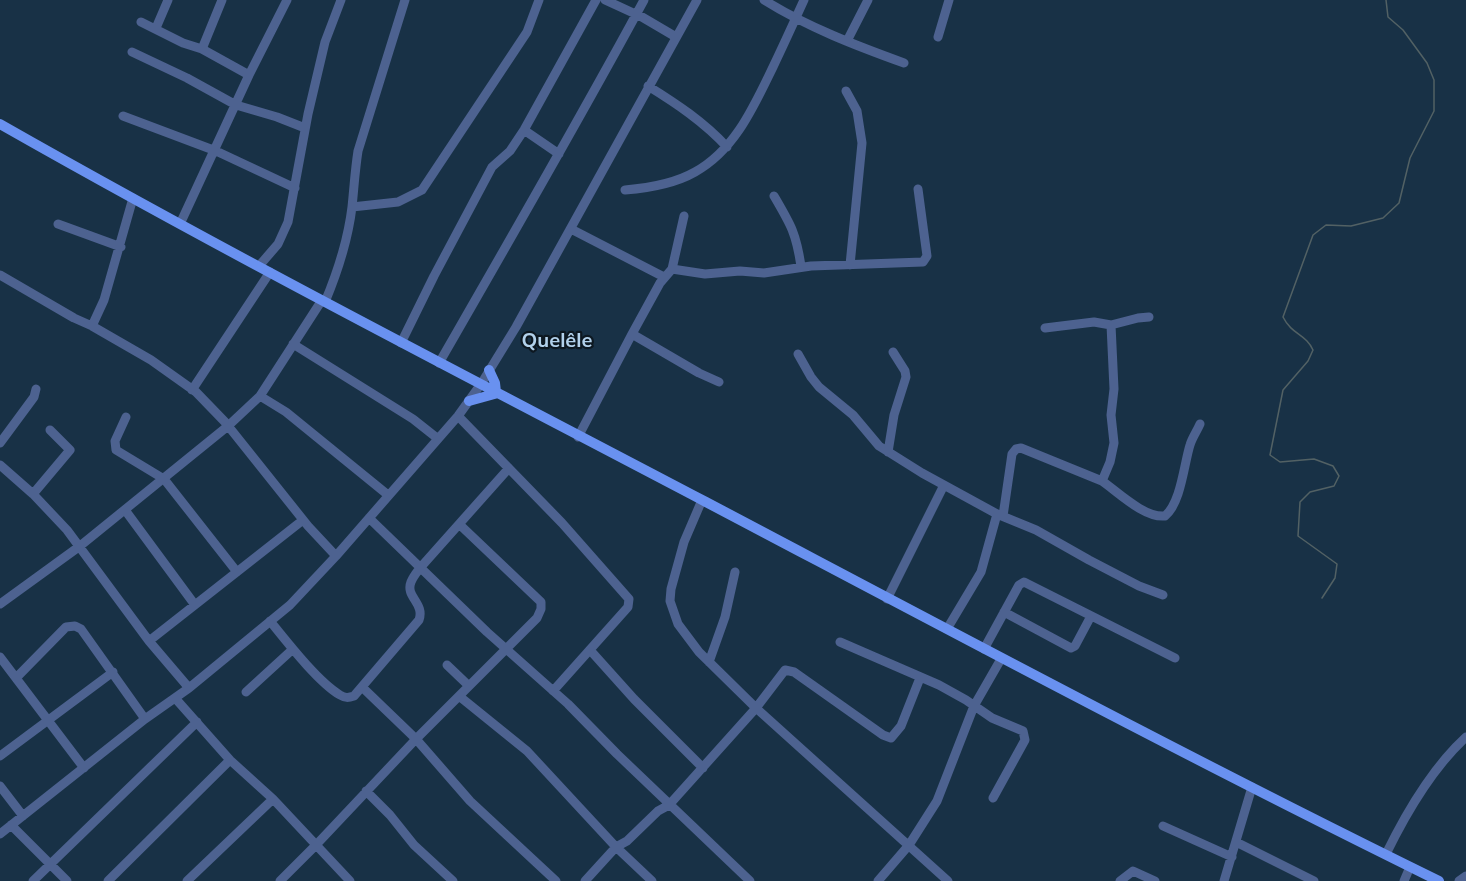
<!DOCTYPE html>
<meta charset="utf-8">
<style>
body{margin:0}
canvas{display:block;background:#183146}
</style>
<canvas width="1466" height="881"></canvas>
<script>
const g = document.querySelector('canvas').getContext('2d');
g.lineJoin = 'round';
function trace(path, color, width, dash) {
  g.strokeStyle = color;
  g.lineWidth = width;
  g.lineCap = dash ? 'butt' : 'round';
  g.setLineDash(dash || []);
  g.stroke(path);
}
function write(font, color, halo, rows, align = 'center') {
  g.font = font + ' Mulish,sans-serif';
  g.lineWidth = 4.5;
  g.setLineDash([]);
  g.textBaseline = 'middle';
  g.strokeStyle = halo;
  g.fillStyle = color;
  for (const [text, x, y, turn = 0] of rows) {
    g.save();
    g.translate(x, y);
    g.rotate((+turn || 0) * Math.PI / 180);
    g.textAlign = isNaN(turn) ? turn : align;
    if (halo) g.strokeText(text, 0, 0);
    g.fillText(text, 0, 0);
    g.restore();
  }
}
trace(new Path2D(`
 M1322 598 1335 578 1337 564 1298 536 1300 502 1310 492 1334 486 1339 476 1333 466 1314 459 1280 462 1270 455 1283 390 1308 361 1313 350C1306 334 1292 335 1283 317L1313 235 1326 225 1351 226 1383 218 1399 203 1410 158 1434 111V80L1427 63 1403 30 1388 17 1386 0`), '#526164', 1.5);
trace(new Path2D(`
 M605 0 642 17 676 37
 M764 0C807 27 857 46 904 63
 M141 22 183 43 202 49 249 75
 M156 28 168 0
 M938 37 949 0
 M847 41 868 0
 M202 49 222 0
 M132 52 187 78 236 105 277 117 305 128
 M648 86C677 104 704 122 727 147
 M846 91 857 111 862 143 850 265
 M123 116 216 151 295 188
 M524 130 559 154
 M625 190C649 188 674 184 695 172 735 150 754 106 773 67 784 44 794 22 804 0
 M774 196C791 225 796 233 801 266
 M352 207 398 202 422 190 527 32 539 0
 M58 224 121 247
 M180 224 249 75 287 0
 M571 229 664 277
 M259 266 278 244 288 222 308 114 325 42 341 0
 M672 269 684 216
 M0 275 74 318 92 326 151 360 196 392 225 422 308 526 336 556
 M325 302C338 271 348 240 352 207 354 188 355 170 358 151L405 0
 M92 326 104 300 133 198
 M1045 328 1094 322 1111 325
 M632 334 699 373 719 382
 M401 343 434 276 492 167 510 151 524 130 596 0
 M293 344 413 419 437 438
 M798 354 811 377 819 387 853 415 879 446 922 473 997 514 1036 530 1089 560 1139 586 1163 595
 M439 363C508 243 578 122 644 0
 M192 390 270 272
 M260 396 286 412 388 495
 M458 416 562 523 629 599 628 607 553 691
 M126 417 115 441 116 450 164 479 237 572
 M578 437 632 334 660 283 672 269 705 274 740 271 764 273 811 266 923 262 927 256 918 189
 M0 443 34 397 36 389
 M888 452 894 415 906 377 905 371 893 352
 M0 465 33 494 67 530 149 641 189 688
 M1102 481C1118 492 1144 518 1165 516 1181 503 1184 464 1190 445 1192 438 1197 431 1200 424
 M33 494 70 450 50 430
 M702 500 684 542 671 589 670 601 678 624 699 652 756 708 948 881
 M125 510 195 605
 M1003 516 1012 454 1016 449 1021 448 1102 481 1110 462 1114 443 1111 415 1114 389 1111 325 1138 318 1149 317
 M369 518 487 632 568 704 617 754 750 881
 M887 599 944 485
 M0 604 80 546 228 426 260 396 322 300
 M1004 612 1071 648 1075 646 1091 616
 M270 621C287 642 318 682 340 695 345 698 348 698 354 696L419 620C425 603 405 597 411 582 413 577 417 572 420 568L509 468
 M947 629 981 572 997 514
 M149 641 303 520
 M840 642 939 685 966 700 992 718 1023 731 1025 740 993 798
 M984 649 1019 585 1024 582 1175 658
 M590 650 634 699 703 768
 M0 657 84 768
 M709 662 725 617 735 572
 M447 665 469 686
 M16 678 66 627 75 626 81 629 145 719
 M362 687 416 739 470 801 556 881
 M246 692 293 649
 M459 696 527 751 616 847 652 881
 M175 698 230 760 273 799 350 881
 M0 756 113 672
 M0 786 23 816
 M366 791 390 815 414 845 453 881
 M11 825 67 881
 M1163 826 1232 857
 M0 834 145 719 189 688 290 605 336 556 458 416 481 384 516 327 697 0
 M1236 842 1314 881
 M1386 854C1406 813 1432 768 1466 737
 M33 881 197 722
 M108 881 230 760
 M187 881 273 799
 M280 881 316 845 416 739 537 618 541 609V602L459 524
 M585 881 616 847 627 841 658 811 669 805 756 708 785 670 794 672 883 735 891 738 901 726 920 678
 M878 881 909 845 937 801 974 706 1001 659
 M1120 881 1133 871 1155 881
 M1224 881 1252 787
 M1404 881 1410 867
 M1459 881 1466 876`), '#4d6290', 9);
trace(new Path2D(`
 M0 124C232 256 470 378 706 502 949 630 1192 760 1439 881
 M489 370 495 383 496 392
 M469 401 498 393`), '#6991f0', 10);
write('bold 20px', '#b2d1eb', '#0d1821', [
 ["Quelêle",557,341]
]);
</script>
